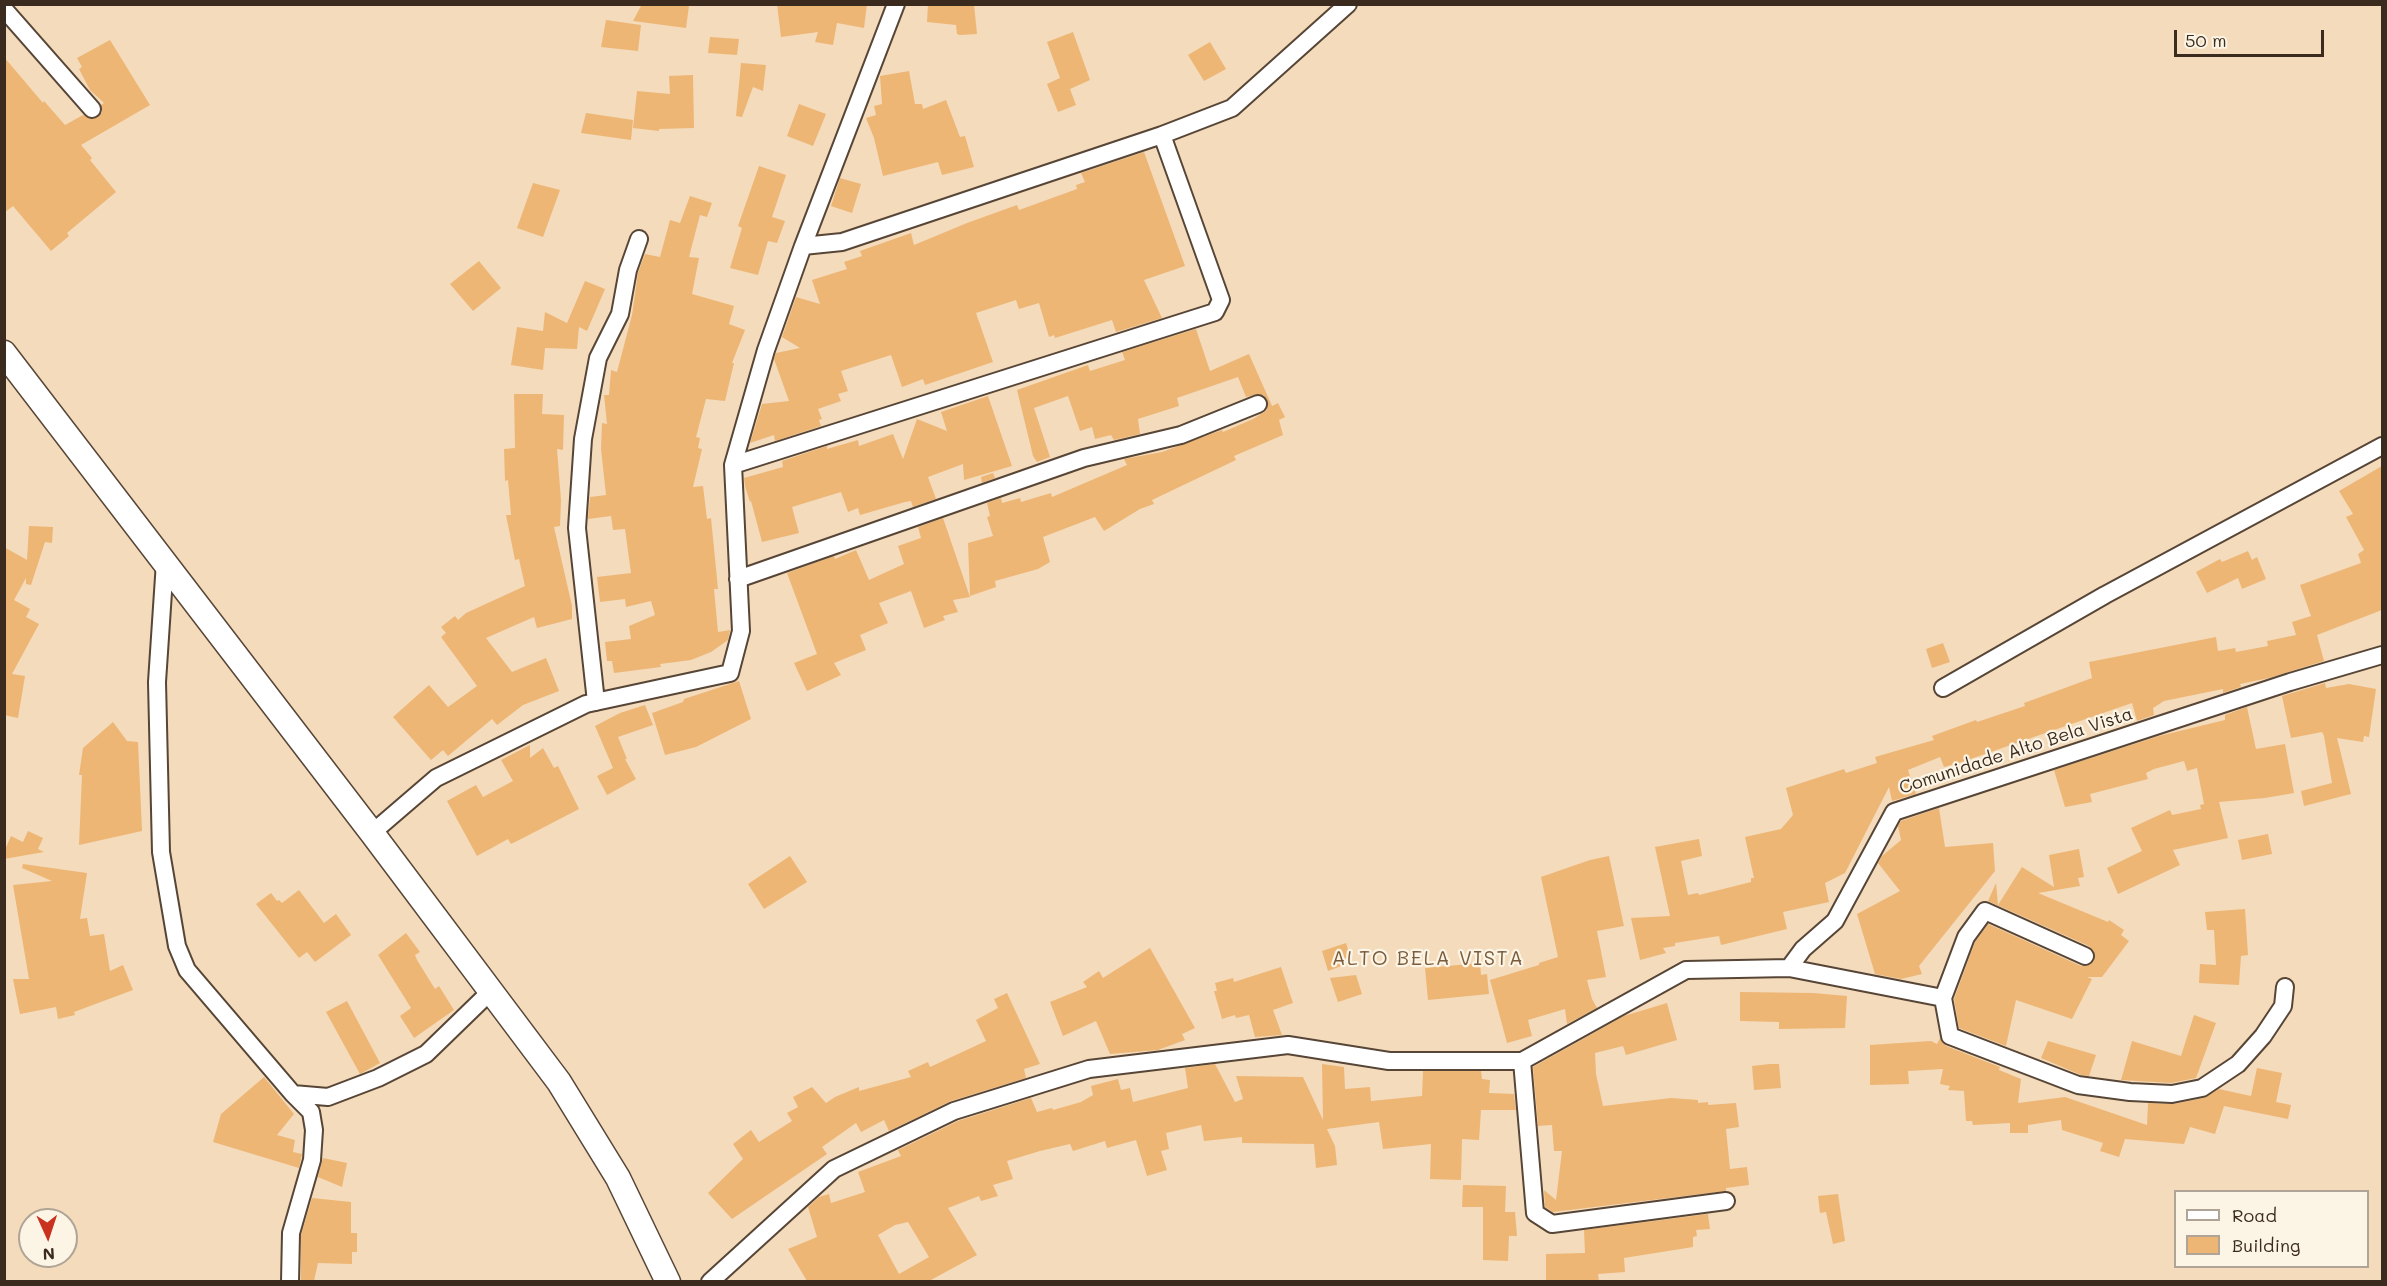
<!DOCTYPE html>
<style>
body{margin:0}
#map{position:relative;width:2387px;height:1286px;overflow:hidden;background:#f3dbbc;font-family:Mali,sans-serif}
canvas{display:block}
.frame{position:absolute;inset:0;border:6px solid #3b2a1e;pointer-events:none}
.legend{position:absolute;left:2174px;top:1190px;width:195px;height:78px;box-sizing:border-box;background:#fcf5e5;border:2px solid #afa495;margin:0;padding:8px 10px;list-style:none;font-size:18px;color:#3b2a1e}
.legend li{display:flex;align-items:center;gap:12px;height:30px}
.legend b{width:30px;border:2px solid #afa495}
.north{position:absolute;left:18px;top:1208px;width:60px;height:60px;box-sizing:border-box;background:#fcf5e5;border:2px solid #afa495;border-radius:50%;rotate:177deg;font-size:16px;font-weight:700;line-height:24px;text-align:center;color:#3b2a1e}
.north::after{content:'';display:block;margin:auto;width:21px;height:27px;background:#c8321e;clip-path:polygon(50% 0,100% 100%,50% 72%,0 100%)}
.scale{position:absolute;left:2174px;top:30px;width:150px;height:27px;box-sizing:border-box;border:3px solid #3b2a1e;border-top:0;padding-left:8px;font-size:18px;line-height:21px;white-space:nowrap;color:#3b2a1e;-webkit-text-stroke:4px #fcf5e5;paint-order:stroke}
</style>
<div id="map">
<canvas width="2387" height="1286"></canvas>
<div class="frame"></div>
<ul class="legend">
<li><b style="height:8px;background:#fff"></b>Road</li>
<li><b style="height:16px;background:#eeb675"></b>Building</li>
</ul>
<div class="north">N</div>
<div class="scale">50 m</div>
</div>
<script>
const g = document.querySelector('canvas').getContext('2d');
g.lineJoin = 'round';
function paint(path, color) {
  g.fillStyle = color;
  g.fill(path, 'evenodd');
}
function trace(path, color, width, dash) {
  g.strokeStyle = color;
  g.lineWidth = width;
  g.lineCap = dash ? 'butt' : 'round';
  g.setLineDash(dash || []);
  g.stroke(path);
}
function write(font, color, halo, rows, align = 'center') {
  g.font = font + ' Mali,sans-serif';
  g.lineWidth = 4.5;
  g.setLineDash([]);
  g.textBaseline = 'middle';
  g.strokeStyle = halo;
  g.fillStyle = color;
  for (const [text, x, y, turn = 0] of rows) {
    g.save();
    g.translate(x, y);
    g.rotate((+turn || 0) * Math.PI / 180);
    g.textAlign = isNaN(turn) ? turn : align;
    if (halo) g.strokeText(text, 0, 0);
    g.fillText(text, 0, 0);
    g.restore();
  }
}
paint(new Path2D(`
 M642 4 689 6 686 28 633 21Z
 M777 4H867L864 28 837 23 833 45 815 42 818 32 781 37Z
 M928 4H974L977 34 960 35 957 34 956 25 927 22Z
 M606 20 641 25 638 51 601 47Z
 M1073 32 1090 80 1070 89 1076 105 1058 112 1047 84 1060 78 1047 42Z
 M710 37 739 39 737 55 708 53Z
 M110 40 150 105 81 145 92 158 90 160 116 192 67 233 69 236 51 251 13 206 4 213V57L43 103 44 101 65 125 83 115 93 119 102 113 101 105 104 103 90 90 79 69 82 67 77 58Z
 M1210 42 1226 69 1204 81 1188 55Z
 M741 63 766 65 763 91 753 87 742 117 736 116Z
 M909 71 915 104H922L923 109 946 100 960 137 965 136 974 167 942 175 938 162 883 176 874 138 866 118 876 115 874 106 882 104 880 76Z
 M693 75 694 128 659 129V131L633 128 637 91 670 94 669 76Z
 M799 104 826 114 813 146 787 136Z
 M586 113 633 120 631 140 581 133Z
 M1144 152 1185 266 1144 280 1162 318 1116 332 1112 320 1055 338 1054 335 1049 337 1039 303 1019 309 1016 300 976 313 993 362 925 385 923 379 902 387 891 355 841 371 848 391 838 394 841 401 818 409 822 419 819 420 821 426 775 441 774 435 750 443 762 404 789 401 774 359 776 353 800 348 782 337 796 297 820 304 812 280 847 269 844 262 862 256 860 251 911 233 914 245 967 223 1017 205 1019 210 1077 189 1076 185 1085 182 1081 173Z
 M759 166 786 175 772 217 785 221 777 243 768 241 758 275 730 268 742 228 738 226Z
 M840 178 861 184 852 213 831 206Z
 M533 183 560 190 543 237 517 228Z
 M690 196 712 203 707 217 700 215 689 257 699 258 692 294 734 306 729 324 745 330 732 363H734L725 401 706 399 696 437 700 438 698 448 702 449 693 487 703 486 707 519 711 518 718 589H714L718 632 730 630 728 640 711 652 691 660 660 664 661 667 614 673 612 661H607L605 642 631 639 629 626 655 615 651 601 626 607 625 599 600 602 597 577 631 573 625 529 613 530 611 516 588 519 590 497 606 495 601 449 602 423 607 424 604 395H609L611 370 617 372 632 315 638 273 645 254 660 257 670 220 680 223Z
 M479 261 501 288 473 311 450 284Z
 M585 281 605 289 587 331 579 327 577 349 545 348 543 370 511 365 517 327 543 331 545 312 567 323Z
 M1196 329 1210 371 1249 354 1272 406 1278 403 1285 417 1279 420 1283 435 1234 456 1236 460 1152 500 1154 504 1140 509 1104 531 1095 517 1043 537 1050 562 1038 569 995 581 996 587 970 596 968 543 993 536 987 517 990 516 987 503 1001 498 1002 503 1020 498 1021 502 1051 493 1052 497 1127 465 1124 459 1162 452 1222 430 1223 432 1253 419 1266 411 1268 405 1265 396 1259 394 1246 397 1238 377 1177 398 1179 406 1138 419 1140 434 1114 440 1111 435 1095 439 1092 427 1080 431 1068 396 1034 408 1050 457 1037 462 1033 456 1017 390 1088 365 1090 371 1125 360 1122 352Z
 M514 394H543L542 414 564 415 563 450 557 449 561 500 560 526 554 527 572 606V619L537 628 534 617 486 638 512 672 546 658 559 691 523 705 497 725 492 719 448 756 443 750 431 760 393 717 429 685 448 707 477 686 441 637 446 633 441 627 455 616 458 620 466 613 525 586 519 559 515 560 506 515H511L508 480 505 481 504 449 515 448Z
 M988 396 1012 466 964 480 963 464 928 477 936 499 913 507 911 501 905 502 860 515 858 508 848 512 841 492 792 507 799 533 762 542 751 501 750 502 745 486 744 478 783 467 782 461 827 446V449L858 440 859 446 893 434 903 459 917 419 947 431 941 412Z
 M2382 466V610L2317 635 2324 661 2269 678 2240 684 2241 687 2223 693V689L2164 701 2153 708 2154 715 2137 721 2132 703 1959 763 1944 767 1940 757 1908 770 1916 794 1892 801 1889 787 1845 873 1825 883 1829 902 1783 912 1787 929 1721 945 1719 936 1675 943V946L1663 948 1666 953 1640 960 1631 918 1670 916 1655 847 1699 839 1702 856 1681 861 1688 895 1698 893 1699 895 1751 882V878H1754L1745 837 1781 829 1793 815 1786 788 1844 769 1846 773 1877 763 1875 757 1934 740 1932 736 1976 720 1977 722 2025 706 2024 703 2092 678 2089 662 2216 637 2218 651 2235 648 2236 652 2268 646 2267 641 2296 635 2292 622 2311 616 2300 585 2361 563 2358 554 2364 550 2346 517 2353 514 2339 491Z
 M993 473 995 478 982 483 981 477Z
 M943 518 970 597 953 600 958 612 943 616 945 620 924 628 911 591 879 603 888 623 860 635 866 650 834 663 841 675 807 691 794 663 817 654 787 573 834 556 835 559 856 550 869 580 904 564 898 546 921 538 918 527Z
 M29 526 53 527 52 543 45 542 31 585 26 584V578L14 600 30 609 26 617 39 624 12 674 25 676 18 718 4 715V547L27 560Z
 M2248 551 2252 560 2257 557 2266 579 2242 589 2238 578 2207 593 2196 572 2220 559 2222 562Z
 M1943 643 1950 662 1932 668 1926 649Z
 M739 681 751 719 696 747 665 755 652 713 683 702 684 699Z
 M2325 683 2326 688 2349 684 2376 689 2369 737 2364 736 2363 742 2337 738 2351 794 2304 806 2301 791 2332 783 2324 736 2322 732 2291 738 2282 696Z
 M645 705 653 725 618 737 627 759H625L636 779 607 795 597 776 613 768 595 726 620 713Z
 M2247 707 2256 749 2285 744 2294 793 2265 798 2219 802 2228 838 2173 850 2180 865 2118 894 2107 868 2142 851 2131 828 2170 810 2172 815 2201 809 2200 805 2204 804 2197 768 2187 771 2184 761 2154 769 2146 773 2148 779 2090 794 2092 802 2065 807 2054 770 2159 736 2225 720V715Z
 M113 722 127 741 138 742 142 831 79 845 82 775H79L83 748Z
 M530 745V758L543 748 554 768 558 766 579 809 525 837 511 844 508 839 477 856 447 801 476 785 483 797 513 781 501 760Z
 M1939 808 1945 847 1993 843 1995 871 1919 966 1922 974 1901 979 1875 974 1857 914 1900 891 1878 863 1882 856 1901 840 1898 826 1901 821Z
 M28 831 43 838 38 849 44 852 4 859V852L11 836 23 842Z
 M2268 834 2272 854 2242 860 2238 840Z
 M2079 849 2084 877 2078 878 2080 886 2038 893 2108 922 2109 920 2124 930 2121 935 2129 941 2102 977H2087L2092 979 2072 1019 2016 1000 2006 1046 1959 1028 1954 999 1975 942 1988 924 2081 966H2087L2094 961 2095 954 2089 946 1988 901 1996 883 1998 905 2022 867 2054 887 2049 855Z
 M790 856 807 882 764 909 748 884Z
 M1609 856 1624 926 1597 931 1606 977 1587 980 1592 999 1597 1008 1567 1024 1565 1009 1528 1020 1532 1036 1507 1043 1490 980 1539 965V963L1558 957 1541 877 1590 860Z
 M23 864 87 873 80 919 87 918 90 936 104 934 110 971 123 965 133 990 74 1012 75 1015 58 1019 56 1007 20 1014 13 979H29L13 885 52 881 22 868Z
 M299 890 324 923 336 914 351 935 315 962 307 952 299 958 256 904 271 893 277 901 279 900 282 903Z
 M2245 909 2248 955 2241 956 2239 985 2199 983 2200 964 2216 965 2214 930H2207L2205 912Z
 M406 933 420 952 415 955 417 960 435 989 439 986 454 1010 414 1038 400 1016 411 1008 378 955Z
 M1346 943 1352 962 1328 971 1322 951Z
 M1150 948 1195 1028 1182 1034 1185 1040 1158 1050 1110 1054 1096 1021 1063 1036 1050 1002 1087 987 1083 982 1099 971 1103 978Z
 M1480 963 1481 975 1487 974 1489 994 1428 1000 1425 968Z
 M1281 967 1293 1003 1273 1010 1282 1035 1255 1037 1249 1015 1236 1018 1235 1015 1222 1019 1214 991H1217L1215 983 1233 978 1234 982Z
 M1356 975 1362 994 1338 1002 1330 978Z
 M1740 992 1813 993 1847 996 1845 1028 1779 1029V1022L1740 1021Z
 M1007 993 1040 1064 1024 1069 1026 1078 951 1101 889 1131 884 1120 861 1132 856 1123 822 1147 827 1154 732 1219 708 1193 743 1159 733 1144 751 1130 759 1142 792 1121 787 1113 798 1107 793 1097 812 1087 826 1103 835 1097 859 1087V1091L911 1077 908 1071 928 1062 930 1067 986 1041 976 1020 998 1008 994 999Z
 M347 1001 380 1063 360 1074 326 1012Z
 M1667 1003 1677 1040 1626 1055 1623 1046 1595 1053 1596 1074 1603 1106 1671 1098 1698 1100V1103L1708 1102V1105L1736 1103 1739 1127 1726 1129 1730 1169 1747 1167 1749 1185 1726 1188V1191L1553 1212 1545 1207 1544 1190 1556 1200 1562 1151H1554L1552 1125 1538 1126 1533 1067 1624 1016Z
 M2194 1015 2216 1023 2196 1078 2171 1083 2121 1080 2132 1041 2181 1056Z
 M1940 1038 1946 1046 2000 1067 1999 1070 2021 1079 2018 1103 2065 1097 2147 1125 2148 1103 2174 1104 2204 1098 2219 1089 2251 1096 2257 1068 2282 1073 2276 1102 2291 1105 2288 1119 2224 1106 2215 1134 2190 1127 2184 1144 2125 1139 2119 1157 2100 1151 2103 1143 2062 1130 2061 1120 2028 1125V1133H2010V1123L1973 1125 1972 1121H1966L1964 1091 1948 1090 1950 1086 1940 1084 1943 1069 1908 1071 1909 1084 1870 1085V1045L1931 1041 1937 1044Z
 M2048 1041 2096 1055 2089 1076 2081 1075 2041 1058Z
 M1215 1064 1235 1102 1243 1099 1236 1076 1303 1077 1323 1120 1322 1064 1344 1067 1345 1089 1370 1087 1371 1101 1422 1096 1423 1071H1481L1482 1079 1490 1080 1489 1093 1514 1094 1516 1110H1481L1479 1140 1462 1139 1461 1180 1430 1179 1431 1144 1383 1149 1379 1122 1327 1129 1335 1146 1337 1165 1316 1168 1314 1144 1242 1143V1137L1204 1141 1201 1125 1166 1133 1169 1149 1161 1151 1167 1170 1147 1176 1136 1140 1107 1148 1105 1141 1073 1151 1070 1144 1040 1151 1007 1161 1013 1179 993 1185 998 1196 981 1201 979 1196 948 1208 977 1255 929 1281H807L788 1249 817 1237 808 1207 819 1197 829 1194 831 1203 865 1192 858 1172 901 1156 898 1150 958 1121 1031 1098 1037 1112 1052 1108 1053 1110 1081 1102 1093 1095 1091 1086 1118 1079 1121 1090 1130 1088 1133 1102 1188 1088 1185 1068ZM908 1222 929 1257 899 1274 878 1235 895 1225Z
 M1770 1064H1779L1781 1088 1754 1090 1752 1066Z
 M264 1077 294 1114 277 1135 295 1140 293 1152 302 1154 299 1168 213 1142 221 1114Z
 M323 1158 347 1163 342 1187 318 1177Z
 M1463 1185 1506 1186 1505 1212H1515L1517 1236H1509L1508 1261 1483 1260V1207H1462Z
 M1838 1194 1845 1241 1833 1244 1826 1212 1820 1213 1818 1196Z
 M312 1198 351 1202V1233H357V1252H352V1264L318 1263 314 1281H301V1235Z
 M1708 1214 1710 1229 1696 1230 1697 1236 1693 1237V1247L1624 1258 1625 1272 1598 1274 1599 1281H1546V1254L1585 1253 1584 1230Z`), '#eeb675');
const street = new Path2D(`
 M4 9 92 109
 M1162 135 1232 108 1348 4
 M733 465 1215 312 1221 300 1162 135 842 242 803 246
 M165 562 157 682 161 852 177 946 187 970 293 1094 311 1112 314 1130 312 1160 291 1233 290 1282
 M738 579 1084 458 1181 435 1258 404
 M1943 688 2105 595 2382 446
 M596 702 577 528 583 439 598 358 620 314 628 270 639 239
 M372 833 436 778 586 704 730 673 741 631 733 465 766 350 803 246 896 4
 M2085 956 1985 911 1966 937 1943 998 1950 1036 2078 1085 2130 1092 2172 1094 2202 1088 2238 1064 2263 1036 2283 1006 2285 987
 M1789 968 1943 998
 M1522 1061 1535 1213 1552 1224 1726 1201
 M293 1094 328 1097 378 1078 426 1054 491 991
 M710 1282 834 1169 954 1111 1089 1069 1288 1045 1389 1061H1522L1686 970 1789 968 1803 949 1835 921 1894 812 2290 682 2382 655`);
const secondary = new Path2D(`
 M4 353 372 833 559 1082 618 1178 668 1282`);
trace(street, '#574536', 20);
trace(secondary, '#574536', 27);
trace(street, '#fff', 16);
trace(secondary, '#fff', 24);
write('18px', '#3b2a1e', '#fcf5e5', [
 ["Comunidade Alto Bela Vista",2016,751,-18]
]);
g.letterSpacing = '1.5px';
write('20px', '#7a5b3c', '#fcf5e5', [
 ["ALTO BELA VISTA",1428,959]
]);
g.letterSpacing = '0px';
</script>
